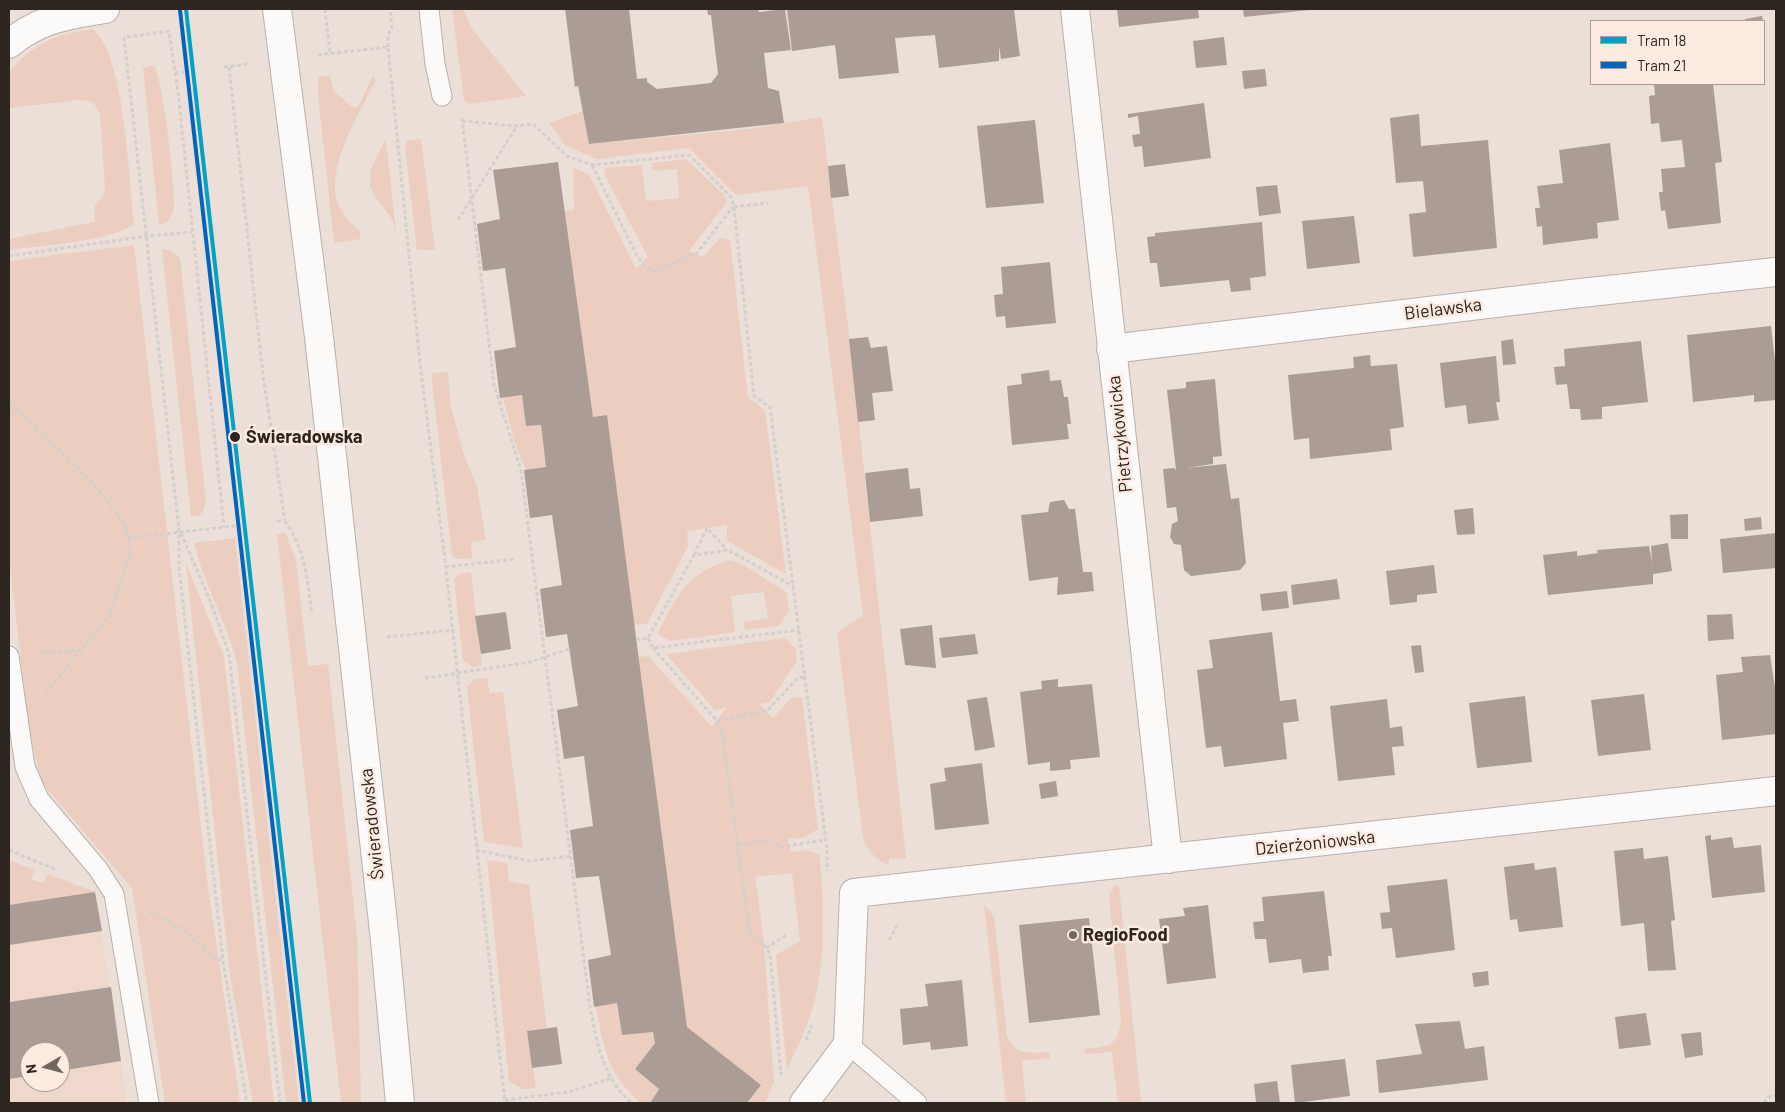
<!DOCTYPE html>
<meta charset="utf-8">
<style>
body{margin:0}
#map{position:relative;width:1785px;height:1112px;overflow:hidden;background:#ecdfd8;font-family:Barlow,sans-serif}
canvas{display:block}
.frame{position:absolute;inset:0;border:10px solid #2d2520;pointer-events:none}
.legend{position:absolute;left:1590px;top:20px;width:175px;height:65px;box-sizing:border-box;background:#fdeae0;border:1px solid #aa9b93;margin:0;padding:6px 9px;list-style:none;font-size:15px;color:#2d2520}
.legend li{display:flex;align-items:center;gap:10px;height:25px}
.legend b{width:25px;border:1px solid #aa9b93}
.north{position:absolute;left:20px;top:1042px;width:50px;height:50px;box-sizing:border-box;background:#fdeae0;border:1px solid #aa9b93;border-radius:50%;rotate:262deg;font-size:14px;font-weight:700;line-height:20px;text-align:center;color:#2d2520}
.north::after{content:'';display:block;margin:auto;width:18px;height:22px;background:#706660;clip-path:polygon(50% 0,100% 100%,50% 72%,0 100%)}
</style>
<div id="map">
<canvas width="1785" height="1112"></canvas>
<div class="frame"></div>
<ul class="legend">
<li><b style="height:6px;background:#02a2c5"></b>Tram 18</li>
<li><b style="height:6px;background:#0065bd"></b>Tram 21</li>
</ul>
<div class="north">N</div>
</div>
<script>
const g = document.querySelector('canvas').getContext('2d');
g.lineJoin = 'round';
function paint(path, color) {
  g.fillStyle = color;
  g.fill(path, 'evenodd');
}
function trace(path, color, width, dash) {
  g.strokeStyle = color;
  g.lineWidth = width;
  g.lineCap = dash ? 'butt' : 'round';
  g.setLineDash(dash || []);
  g.stroke(path);
}
function write(font, color, halo, rows, align = 'center') {
  g.font = font + ' Barlow,sans-serif';
  g.lineWidth = 5;
  g.setLineDash([]);
  g.textBaseline = 'middle';
  g.strokeStyle = halo;
  g.fillStyle = color;
  for (const [text, x, y, turn = 0] of rows) {
    g.save();
    g.translate(x, y);
    g.rotate((+turn || 0) * Math.PI / 180);
    g.textAlign = isNaN(turn) ? turn : align;
    if (halo) g.strokeText(text, 0, 0);
    g.fillText(text, 0, 0);
    g.restore();
  }
}
paint(new Path2D(`
 M95 892 127 1103H9V905ZM30 1052H60V1082H30Z`), '#efd8cb');
paint(new Path2D(`
 M452 9H463L472 29 526 96 469 104 464 100Z
 M92 29C125 52 129 183 134 224 114 241 37 246 9 250V239L94 222 95 205 103 197 105 188 100 114 93 102 79 100 9 108V72C35 42 53 36 92 29Z
 M154 65C163 80 175 184 174 205 174 212 171 217 167 222L159 225 143 68Z
 M330 75 333 90 352 107H358L373 76 376 80C360 113 322 171 340 208 344 217 352 224 360 231V239L334 243 318 95V77Z
 M583 111 589 144 749 129 822 117 851 350 906 858 889 859V866C875 858 868 852 863 837L837 633 863 615 808 186 736 195 689 148 597 159 566 146 549 123Z
 M421 139 435 250H417L405 145 408 140Z
 M385 140 387 148 396 232 392 219 373 194 370 186 371 169Z
 M686 159 726 197 727 202 689 251 703 257 720 238 730 240 748 397 765 411 786 574 727 541V525L687 531 688 546 647 624 634 625 607 416 593 417 565 211 574 210 573 168 589 174 636 269 648 257 604 174 606 168 642 165 646 201 679 198 677 169 653 171 652 163Z
 M134 245 208 888 240 1103H165L132 888 41 782 29 728 9 559V261Z
 M162 249 169 250 180 258 206 501 204 510 199 516 191 517Z
 M448 372 451 406 464 455 477 486 486 540 471 542 472 558 458 559 452 556 431 373Z
 M522 395 526 426 541 425 546 467 526 470 515 443 503 398Z
 M286 533 296 561 308 666 328 664 357 936 361 1103H341L277 534Z
 M235 538 299 1103H286L237 663C227 621 204 585 194 543Z
 M731 560 744 565 787 593 789 610 779 626 745 630 744 622 768 618 764 592 731 596 735 632 670 641 657 634C677 597 687 571 731 560Z
 M186 563 224 656 274 1103H253L230 975Z
 M471 572 482 665 473 667 463 660 454 579 458 574Z
 M785 638 796 649 797 661 770 702 760 704 773 718 792 697 802 698 818 829 805 837 788 839 790 852 807 850 820 855C823 904 827 955 814 1003 808 1026 797 1048 787 1070L776 955 800 941 792 873 755 877 763 933 774 1082 765 1103H747L761 1085 687 1027 639 657 648 656 712 727 727 707 715 710 666 654Z
 M487 678 490 693 503 692 523 848 484 842 467 687 475 679Z
 M9 860 35 870 31 879 43 883 48 874 95 892 9 905Z
 M487 860 507 863 509 881 529 885 547 1028 527 1031 536 1088 522 1089 509 1081Z
 M1119 885 1141 1103H1118L1112 1052 1085 1054 1084 1049C1108 1047 1119 1046 1121 1019L1109 896 1114 886Z
 M984 904 994 916 1007 1036C1015 1056 1030 1053 1049 1052L1050 1058 1022 1061 1026 1103H1006Z
 M617 1003 622 1035 653 1032 655 1043 635 1069 659 1089 650 1103H640C607 1071 604 1050 596 1006Z`), '#ebcec0');
paint(new Path2D(`
 M565 9H629L637 79 647 78V82L657 89 711 83 718 74 711 15H708L707 9H758L759 12 785 9 791 50 764 53 768 88 779 91 784 123 589 144 578 86 575 87Z
 M787 9H1014L1018 42 1011 43 1018 42 1020 56 1001 59 999 46V61L939 68 935 35 895 38 899 73 839 79 835 45 792 51Z
 M1117 9H1198L1199 18 1119 27Z
 M1243 9H1309V10L1244 17Z
 M1762 16 1763 21H1745V19Z
 M1224 37 1227 65 1196 68 1193 41Z
 M1265 69 1267 86 1244 89 1242 71Z
 M1654 84H1713L1722 162 1715 163 1721 223 1668 229 1665 210 1661 211 1659 192H1663L1661 169 1685 167 1682 140 1661 142 1659 123 1651 124 1649 96 1655 95Z
 M1204 103 1211 158 1144 167 1142 146 1134 147 1132 135 1140 134 1138 116 1128 118V114Z
 M1419 114 1421 146 1488 140 1497 248 1413 257 1409 214 1426 212 1423 181 1396 183 1390 118Z
 M1035 120 1044 203 986 208 977 126Z
 M1610 143 1619 220 1597 223 1598 238 1543 245 1542 226 1537 227 1535 208H1540L1537 186 1563 183 1559 150Z
 M558 162 593 417 607 415 687 1027 761 1085 747 1103H650L659 1089 635 1069 655 1043 653 1032 622 1035 617 1003 594 1007 588 960 611 955 599 876 576 878 570 830 593 826 584 756 564 759 557 710 578 706 567 634 546 637 540 589 562 585 552 515 530 518 524 470 546 467 541 425 526 426 522 395 500 398 494 351 516 347 505 268 483 271 477 224 500 219 493 170Z
 M845 164 849 196 831 198 828 166Z
 M1277 185 1281 213 1259 216 1256 187Z
 M1354 216 1360 263 1307 269 1302 221Z
 M1262 222 1266 276 1250 278 1251 290 1231 292 1229 280 1160 287 1157 263H1150L1147 237 1155 236V233Z
 M1050 262 1056 323 1006 328 1005 316 996 317 994 295 1003 294 1001 267Z
 M1771 326 1776 370V400L1754 402V395L1693 402 1687 335Z
 M868 337 871 348 887 346 893 391 872 393 875 420 858 422 849 339Z
 M1513 339 1516 364 1503 365 1501 341Z
 M1641 341 1648 402 1602 407V419L1581 420 1580 409H1570L1567 384 1556 385 1554 367 1565 366 1564 349Z
 M1370 355 1371 366 1397 364 1404 427 1390 429 1392 450 1310 459 1309 438 1294 440 1288 375 1354 368 1353 357Z
 M1496 356 1500 402H1496L1499 420 1468 424 1466 405 1445 408 1440 363Z
 M1049 370 1050 381 1061 380 1064 397H1068L1071 424H1067L1069 439 1012 445 1007 386 1022 384 1021 374Z
 M1215 379 1222 456 1213 457V464L1186 468 1226 464 1231 499 1239 498 1246 563 1240 570 1191 576 1184 570 1181 545 1174 544 1170 537 1172 524 1178 521 1176 507 1167 508 1163 469 1174 468 1176 470 1167 390 1186 388V382Z
 M908 468 910 489 920 488 923 516 870 522 865 473Z
 M1064 500 1069 509H1075L1083 572H1092L1094 591 1057 595 1058 577 1029 581 1021 515 1048 512 1050 502Z
 M1473 508 1475 534 1457 535 1454 510Z
 M1688 514V539H1671L1670 515Z
 M1761 517 1762 529 1745 531 1744 519Z
 M1776 533V568L1723 573 1720 539Z
 M1668 543 1672 571 1653 574V584L1548 595 1543 555 1577 551V556L1598 553 1597 550 1649 546 1652 563 1651 546Z
 M1434 565 1437 593 1417 595V602L1390 605 1386 571Z
 M1337 579 1340 599 1293 605 1291 585Z
 M1287 591 1289 608 1262 611 1260 594Z
 M506 612 511 649 481 654 475 616Z
 M1732 614 1734 639 1708 641 1707 615Z
 M932 625 936 668 905 665 900 629Z
 M1272 632 1280 701 1296 699 1299 721 1283 723 1287 759 1224 767 1221 746 1206 748 1197 670 1213 668 1209 640Z
 M975 634 978 654 942 658 939 638Z
 M1421 645 1424 672 1415 673 1411 646Z
 M1770 655 1776 694V734L1722 740 1716 675 1743 672 1741 657Z
 M1058 679V687L1092 684 1100 757 1070 760 1071 769 1050 771V762L1028 765 1020 692 1042 689 1041 681Z
 M1644 694 1651 750 1598 756 1591 700Z
 M1525 696 1532 762 1477 768 1469 703Z
 M987 697 995 747 975 751 967 700Z
 M1387 699 1390 728 1402 726 1404 746 1392 747 1395 775 1338 781 1330 706Z
 M982 763 989 824 935 830 930 784 946 781 944 768Z
 M1056 781 1058 796 1041 799 1039 784Z
 M1711 835V840L1732 837 1734 848 1761 845 1765 892 1712 898 1705 836Z
 M1643 848 1644 859 1668 856 1675 920 1671 921 1676 970 1648 971 1644 923 1621 926 1614 851Z
 M1534 863 1535 870 1556 867 1563 927 1519 932 1517 919 1510 920 1504 867Z
 M1447 879 1455 950 1396 958 1392 928 1382 929 1380 913 1390 912 1387 886Z
 M1324 891 1332 956H1328L1329 970 1303 973 1301 959 1269 963 1266 939H1255L1253 922 1264 921 1262 897Z
 M95 892 102 931 9 945V905Z
 M1208 905 1216 978 1167 984 1159 919 1185 916 1183 908Z
 M1089 918 1100 1015 1029 1023 1019 925Z
 M1488 971 1489 985 1474 987 1472 973Z
 M962 980 968 1046 931 1050 930 1042 903 1045 900 1009 928 1006 925 984Z
 M111 987 121 1061 60 1071V1052H30V1076L9 1079V1002Z
 M1646 1013 1651 1045 1619 1049 1615 1017Z
 M1460 1021 1465 1049 1484 1046 1488 1080 1379 1093 1376 1060 1422 1054 1415 1024Z
 M557 1027 562 1064 532 1068 527 1031Z
 M1701 1032 1703 1055 1685 1058 1681 1034Z
 M1345 1059 1350 1096 1295 1103 1291 1065Z
 M1277 1081 1280 1103H1256L1254 1084Z`), '#ab9d95');
const service = new Path2D(`
 M429 9 435 64 442 96
 M9 656 25 767 39 799 98 869 114 894 149 1103
 M848 1044 917 1103`);
const minor = new Path2D(`
 M1075 9 1168 859
 M9 44C38 19 68 15 105 9
 M1111 349 1571 294 1776 272
 M804 1103 848 1044 854 893 1776 791`);
const tertiary = new Path2D(`
 M277 9 319 337 385 941 400 1103`);
trace(service, '#b9b0aa', 21);
trace(minor, '#b9b0aa', 30);
trace(tertiary, '#b9b0aa', 30);
trace(new Path2D(`
 M325 9 330 53
 M124 37 179 530V568L223 961 247 1103
 M127 37 169 31 178 92 224 527
 M388 47V34L392 29 390 9
 M318 55 388 47 420 363 445 560 505 1103
 M224 67 248 64
 M229 67 263 375 285 521H274
 M175 73 184 72
 M462 118 494 385 521 470 590 1007C597 1043 603 1079 632 1103
 M462 121 517 126 533 124 567 156 592 165 689 155 731 197 734 207 768 203
 M592 165 637 256 646 267 656 271 696 254 733 207
 M734 207 754 396 770 407 827 849V871
 M458 220 517 126
 M9 256 147 236 192 232
 M9 406 18 410 96 486 126 526 130 552 110 615 46 693
 M285 521C306 551 307 579 312 614
 M181 533 211 603 229 654 280 1103
 M128 538 235 526
 M694 555 707 528 727 550
 M445 567 516 559
 M387 637 452 630
 M648 638 653 648 799 630
 M636 640 648 638 694 555 728 550 793 586
 M653 648 717 721 767 711 798 678 805 677
 M39 652 56 653 83 649
 M425 678 530 662 569 649
 M717 721 722 731 750 935 763 943 770 954 781 1075
 M738 845 772 840 779 847 826 840
 M9 850 57 870
 M476 850 530 861 571 856
 M149 912 183 929 215 959 223 961
 M889 940 898 924
 M766 948 788 934
 M806 1040 812 1025
 M505 1100 569 1092 612 1078
 M1764 1103 1768 1097 1776 1095`), '#d2cfcc', 3, [4, 2.5]);
trace(service, '#fcfaf9', 19);
trace(minor, '#fcfaf9', 28);
trace(tertiary, '#fcfaf9', 28);
trace(new Path2D(`
 M186 9 310 1103`), '#02a2c5', 4);
trace(new Path2D(`
 M180 10 304 1103`), '#0065bd', 4);
for (const [x, y, r, color] of [
 [235,437,6,"#2d2520"],
 [1073,935,5,"#706660"]
]) {
  const dot = new Path2D();
  dot.arc(x, y, r, 0, 2 * Math.PI);
  g.fillStyle = color;
  g.fill(dot);
  trace(dot, '#fdeae0', 2);
}
write('18px', '#2d2520', '#fdeae0', [
 ["Bielawska",1443,309,-7],
 ["Pietrzykowicka",1120,434,-96],
 ["Świeradowska",372,824,-96],
 ["Dzierżoniowska",1315,843,-6]
]);
write('bold 18px', '#2d2520', '#fdeae0', [
 ["Świeradowska",246,437]
], 'left');
write('bold 18px', '#2d2520', '#fdeae0', [
 ["RegioFood",1083,935]
], 'left');
</script>
